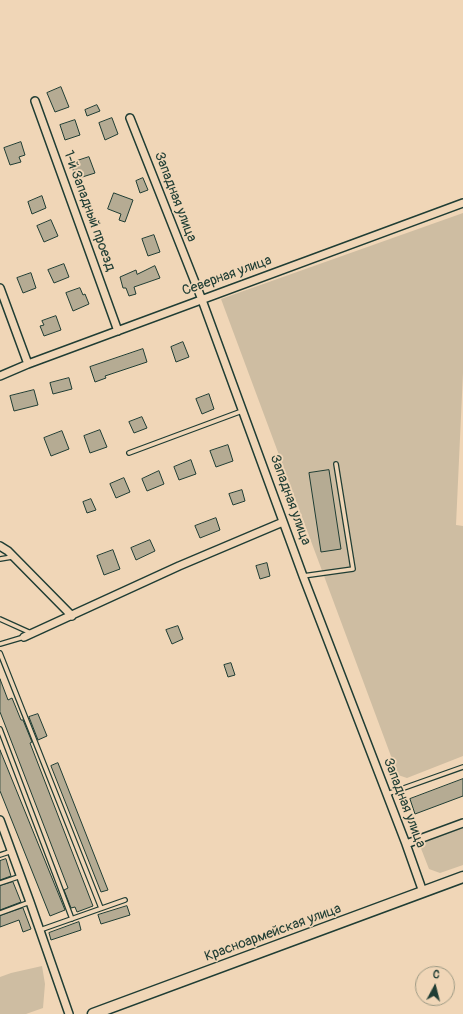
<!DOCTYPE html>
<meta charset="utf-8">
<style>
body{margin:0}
#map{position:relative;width:463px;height:1014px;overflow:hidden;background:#f0d6b7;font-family:Pangolin,sans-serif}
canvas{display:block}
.north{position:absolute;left:415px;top:966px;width:40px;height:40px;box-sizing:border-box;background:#f0d6b7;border:1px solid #9c9983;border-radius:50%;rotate:7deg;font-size:11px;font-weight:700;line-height:16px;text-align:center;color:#1f3d34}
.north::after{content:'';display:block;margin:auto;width:14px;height:18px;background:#1f3d34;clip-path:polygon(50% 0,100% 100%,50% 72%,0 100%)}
</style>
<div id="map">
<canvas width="463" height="1014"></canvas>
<div class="north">С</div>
</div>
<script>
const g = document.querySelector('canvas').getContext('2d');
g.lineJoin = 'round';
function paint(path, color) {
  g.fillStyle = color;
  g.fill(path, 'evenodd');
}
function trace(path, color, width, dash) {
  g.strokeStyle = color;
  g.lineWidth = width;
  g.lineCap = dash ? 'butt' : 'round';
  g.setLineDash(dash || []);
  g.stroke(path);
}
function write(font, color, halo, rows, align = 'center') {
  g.font = font + ' Pangolin,sans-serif';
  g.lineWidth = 3.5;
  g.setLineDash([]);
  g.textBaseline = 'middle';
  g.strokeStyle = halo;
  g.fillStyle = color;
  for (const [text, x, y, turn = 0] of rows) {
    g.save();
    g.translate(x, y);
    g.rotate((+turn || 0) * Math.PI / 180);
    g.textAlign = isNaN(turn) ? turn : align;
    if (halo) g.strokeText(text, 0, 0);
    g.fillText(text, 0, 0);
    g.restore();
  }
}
paint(new Path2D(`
 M463 213V373L456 525 463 526V756L407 778 398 775 221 299Z
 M463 827V865L440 873 429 869 420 846 429 840Z
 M42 966 45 984 43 1008 26 1014H0V977L11 973Z`), '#cebda2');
const building = new Path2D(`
 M61 87 69 107 55 112 47 93Z
 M97 105 100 111 87 116 85 110Z
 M112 118 118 134 105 140 99 123Z
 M75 120 80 135 65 140 60 125Z
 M21 142 25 155 19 157 21 162 10 165 4 148Z
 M89 157 95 173 76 179 71 163Z
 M143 178 148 190 140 193 136 181Z
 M114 193 133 200 125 222 119 220 121 214 108 209Z
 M42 196 46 208 32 214 28 202Z
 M51 220 58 236 44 242 37 226Z
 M154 235 160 252 148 256 142 239Z
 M64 264 69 277 54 283 48 270Z
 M155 266 160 278 134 287 136 294 129 296 126 288H123L120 277 136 270 137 274Z
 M31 273 36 288 23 293 17 278Z
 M80 288 83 295 85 294 89 304 73 311 66 293Z
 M56 316 61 330 44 336 40 326 44 325 42 321Z
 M183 342 189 357 176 362 171 347Z
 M143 349 147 362 105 376 106 378 95 382 90 367Z
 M69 378 72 389 53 394 50 383Z
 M34 390 38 405 14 411 10 396Z
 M209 394 214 409 202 414 196 399Z
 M142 417 147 428 134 433 129 422Z
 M100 430 107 447 90 453 84 436Z
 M62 431 69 449 51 456 44 438Z
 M228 445 233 461 216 467 210 451Z
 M191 460 196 474 179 480 174 467Z
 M329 470 341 549 321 552 309 473Z
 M159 471 164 484 147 491 142 479Z
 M124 478 130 492 116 498 110 484Z
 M242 490 245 501 233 505 229 494Z
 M91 499 96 510 87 513 83 502Z
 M216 518 220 530 200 538 195 526Z
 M150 540 155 551 136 560 131 548Z
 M113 550 120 569 104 575 97 556Z
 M267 563 270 576 260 579 256 566Z
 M178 626 183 639 172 644 166 630Z
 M231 663 235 675 228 677 224 665Z
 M0 679 8 700 12 698 21 720H23L32 742 30 743 93 906 77 912 75 907 71 908 64 890 68 888 0 712Z
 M38 714 47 736 38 740 29 717Z
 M0 750 65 910 50 916 0 791Z
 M58 763 108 890 101 892 51 766Z
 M463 779V796L415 814 410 799Z
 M6 859 11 876 0 880V861Z
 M13 882 21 902 0 910V886Z
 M127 906 130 915 101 924 98 915Z
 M23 908 31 929 23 932 19 920 0 927V916Z
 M79 922 81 930 51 940 49 933Z`);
paint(building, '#b5ab93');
trace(building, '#1f3d34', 1);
const service = new Path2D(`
 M129 453 242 411
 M0 559 12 557
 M303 576 353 569 336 464
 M0 619 31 633
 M0 644 24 637
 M0 653 101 908
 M0 729 72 919
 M387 794 463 767
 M0 855 12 851
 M0 883 21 876
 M0 913 30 902
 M40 930 125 900`);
const minor = new Path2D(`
 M35 101 118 331
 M130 118 202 300 303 576 406 844 423 892
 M0 288 28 364
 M0 376 28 364 463 203
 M0 546 8 551 72 616
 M24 637 179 566 283 522
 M0 820 30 902 69 1014
 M406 844 463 823`);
const secondary = new Path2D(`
 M93 1014 463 877`);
trace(service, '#1f3d34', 6);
trace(minor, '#1f3d34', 10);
trace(secondary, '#1f3d34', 13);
trace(service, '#f0d6b7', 3.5);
trace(minor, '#f0d6b7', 7);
trace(secondary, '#f0d6b7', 10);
write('14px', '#1f3d34', '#f0d6b7', [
 ["Западная улица",175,197,69],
 ["1-й Западный проезд",89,211,70],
 ["Северная улица",227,276,-20],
 ["Западная улица",290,500,70],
 ["Западная улица",404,803,69],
 ["Красноармейская улица",273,933,-20]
]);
</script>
